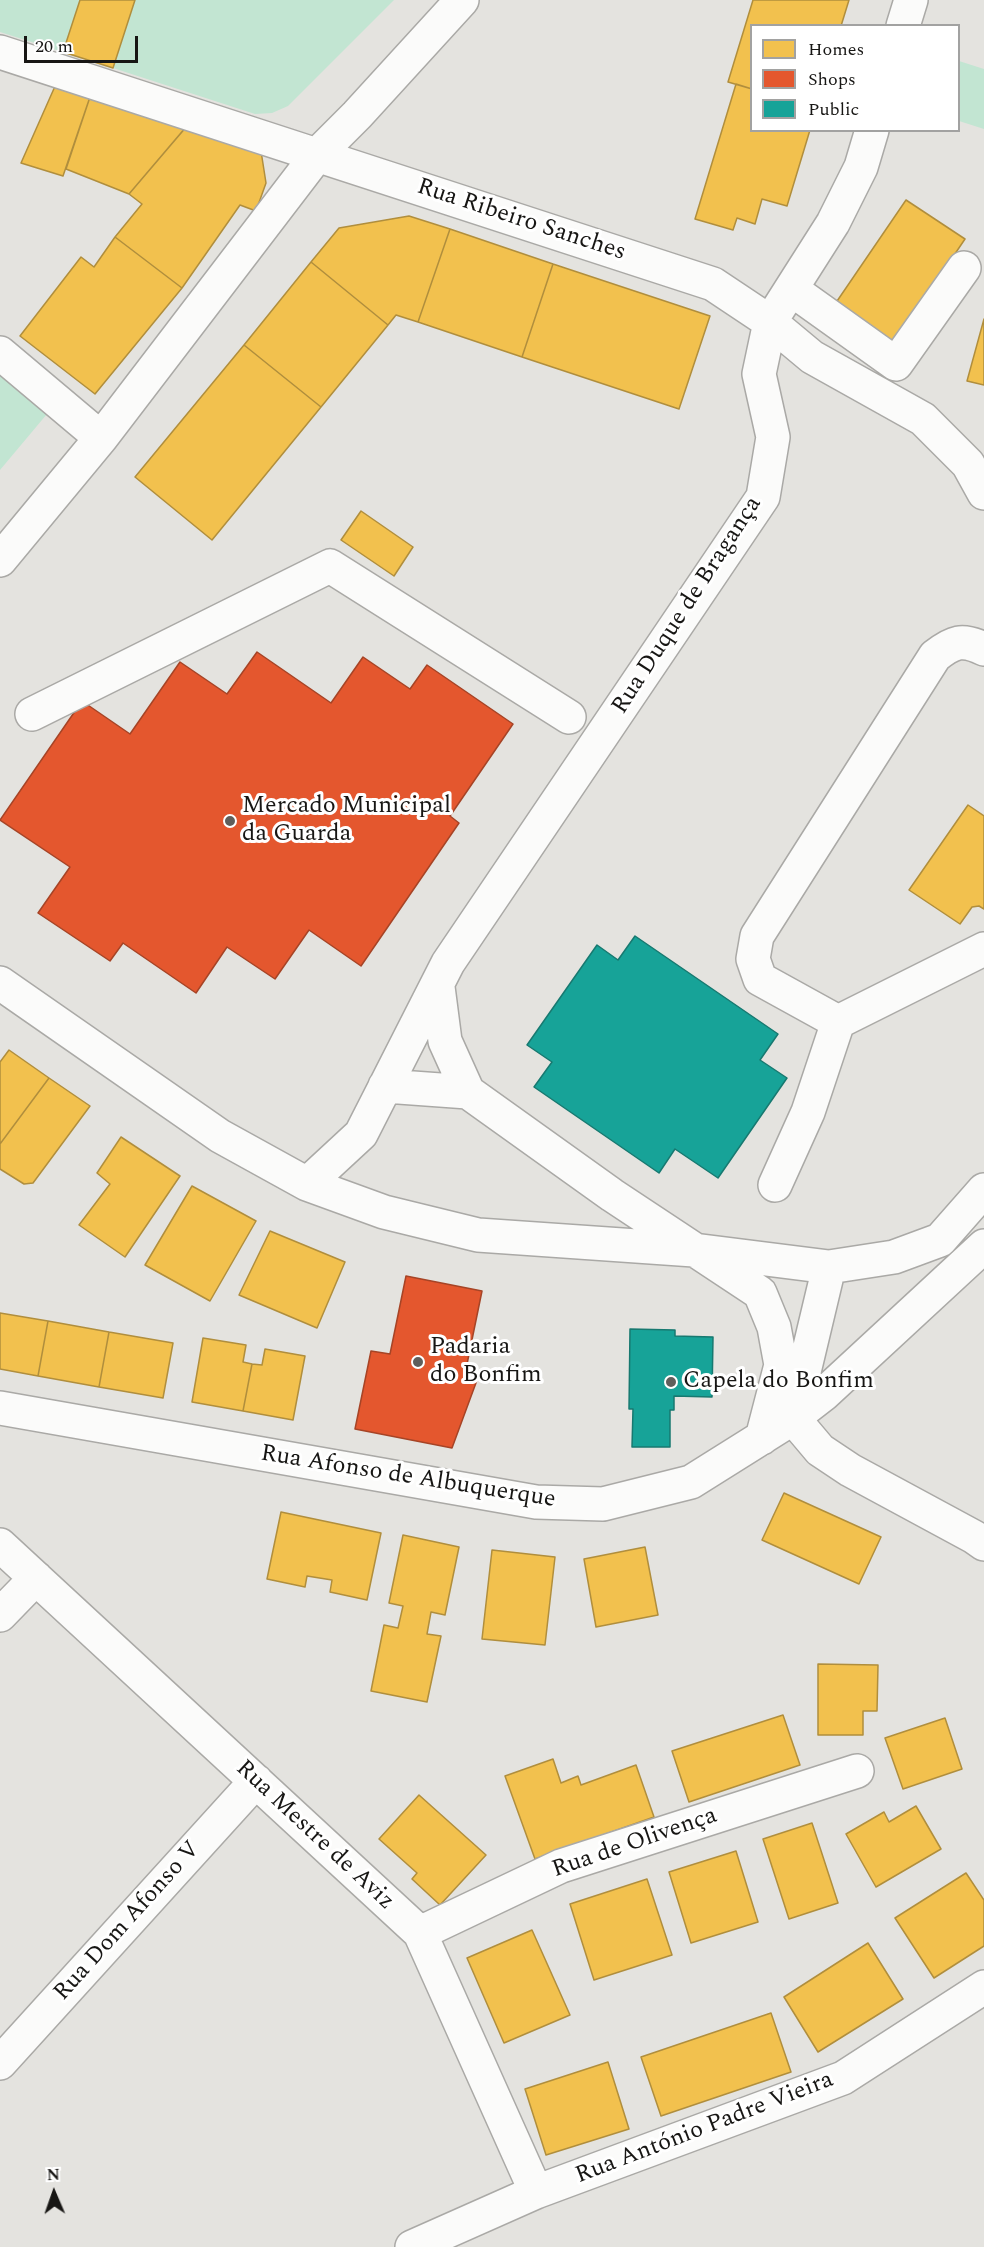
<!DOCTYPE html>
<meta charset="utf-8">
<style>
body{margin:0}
#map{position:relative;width:984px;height:2247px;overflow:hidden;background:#e4e3df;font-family:Spectral,serif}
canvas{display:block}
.legend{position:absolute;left:750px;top:24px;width:210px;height:108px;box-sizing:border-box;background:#fff;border:2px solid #a2a2a1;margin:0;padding:8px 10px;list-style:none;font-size:18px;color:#171614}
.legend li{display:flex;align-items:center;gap:12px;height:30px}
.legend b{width:30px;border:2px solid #a2a2a1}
.north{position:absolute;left:24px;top:2163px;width:60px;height:60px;-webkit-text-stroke:4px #fff;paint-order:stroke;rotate:358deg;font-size:16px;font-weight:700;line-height:24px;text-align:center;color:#171614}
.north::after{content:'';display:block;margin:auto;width:21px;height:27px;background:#171614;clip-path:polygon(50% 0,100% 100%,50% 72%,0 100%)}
.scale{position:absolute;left:24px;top:36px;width:114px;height:27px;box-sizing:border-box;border:3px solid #171614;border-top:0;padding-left:8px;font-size:18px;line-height:21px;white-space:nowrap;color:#171614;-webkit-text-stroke:4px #fff;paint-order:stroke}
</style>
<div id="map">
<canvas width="984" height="2247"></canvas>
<ul class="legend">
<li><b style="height:16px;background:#f2c14e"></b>Homes</li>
<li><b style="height:16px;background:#e4572e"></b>Shops</li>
<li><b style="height:16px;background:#17a398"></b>Public</li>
</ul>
<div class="north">N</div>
<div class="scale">20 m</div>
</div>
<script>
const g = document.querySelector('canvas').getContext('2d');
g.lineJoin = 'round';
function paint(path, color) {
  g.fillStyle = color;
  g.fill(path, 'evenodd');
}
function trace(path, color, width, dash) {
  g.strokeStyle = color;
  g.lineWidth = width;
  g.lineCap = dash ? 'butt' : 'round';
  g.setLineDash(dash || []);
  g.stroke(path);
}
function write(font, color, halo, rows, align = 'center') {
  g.font = font + ' Spectral,serif';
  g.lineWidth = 6;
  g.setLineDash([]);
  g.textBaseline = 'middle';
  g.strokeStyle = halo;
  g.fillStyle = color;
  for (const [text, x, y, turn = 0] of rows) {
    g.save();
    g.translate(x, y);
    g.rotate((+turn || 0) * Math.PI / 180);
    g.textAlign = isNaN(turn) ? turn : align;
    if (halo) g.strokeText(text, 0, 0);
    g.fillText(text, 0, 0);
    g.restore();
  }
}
paint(new Path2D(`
 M0 0H80L63 52 0 32Z
 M135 0H394L288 106 272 113 255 114 113 68Z
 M959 61 984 69V129L959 121Z
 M0 375 47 414 0 470Z`), '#c2e5d2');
const homes = new Path2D(`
 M80 0H135L113 68 63 52Z
 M753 0H849L841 26H752V89L728 82Z
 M56 84 91 94 63 176 21 163Z
 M736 84 752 89V130H810L787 206 762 199 755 224 737 218 733 230 695 219Z
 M91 94 187 126 129 194 66 169Z
 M186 127 261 151 266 183 256 211 240 205 182 288 115 237 142 204 129 194Z
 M906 200 965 239 892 347 833 307Z
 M409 216 450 229 418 322 396 315 388 325 311 262 339 228Z
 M450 229 553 264 522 357 418 322Z
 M115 237 182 288 95 394 20 336 81 257 94 267Z
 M311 262 388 325 321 407 244 345Z
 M553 264 710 316 679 409 522 357Z
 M984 319V385L967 381Z
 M244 345 321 407 212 540 135 477Z
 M361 511 413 547 394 576 341 540Z
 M968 805 984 816V909L979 906 972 907 960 924 909 890Z
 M9 1050 49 1078 0 1144V1062Z
 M49 1078 90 1106 33 1183 24 1184 0 1169V1144Z
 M121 1137 180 1176 125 1257 79 1225 110 1184 97 1173Z
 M192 1186 256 1221 210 1301 145 1265Z
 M270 1231 345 1262 317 1328 239 1295Z
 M0 1313 48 1321 38 1376 0 1369Z
 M48 1321 109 1332 99 1387 38 1376Z
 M109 1332 173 1343 163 1398 99 1387Z
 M203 1338 246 1345 243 1362 252 1364 243 1411 192 1402Z
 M265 1349 305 1356 293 1420 243 1411 252 1364 262 1365Z
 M784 1493 881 1537 859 1584 762 1540Z
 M281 1512 381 1533 367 1600 330 1592 332 1580 307 1576 305 1587 267 1579Z
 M403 1535 459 1547 445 1615 431 1612 427 1634 441 1636 427 1702 371 1691 384 1625 398 1628 403 1606 389 1603Z
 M645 1547 658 1615 596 1627 584 1559Z
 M492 1550 555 1557 545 1645 482 1639Z
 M818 1664 878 1665 877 1711H863V1735H818Z
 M783 1715 800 1765 689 1802 672 1751Z
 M945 1718 962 1769 903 1789 885 1738Z
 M553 1759 561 1783 578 1776 581 1785 636 1765 654 1817 535 1859 505 1776Z
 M419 1795 486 1855 440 1905 412 1879 417 1873 379 1839Z
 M916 1806 941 1849 876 1887 846 1834 884 1812 889 1822Z
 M812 1823 838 1903 789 1919 763 1839Z
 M736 1851 758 1922 691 1943 669 1872Z
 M966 1873 984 1900V1946L934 1978 895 1918Z
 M647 1879 672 1955 594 1980 570 1904Z
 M532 1930 570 2015 504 2043 467 1958Z
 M868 1943 903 1999 818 2052 784 1997Z
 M771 2013 791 2072 661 2116 641 2057Z
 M608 2062 629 2129 546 2155 525 2089Z`);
paint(homes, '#f2c14e');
trace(homes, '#b08e3d', 1.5);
const shops = new Path2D(`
 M257 652 331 703 363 657 410 689 427 665 513 724 450 816 459 823 361 966 309 930 275 979 227 947 196 993 123 943 110 961 38 913 70 867 0 820 82 701 130 734 180 662 227 694Z
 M406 1276 482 1291 466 1369 480 1372 452 1448 355 1429 371 1351 390 1354Z`);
paint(shops, '#e4572e');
trace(shops, '#a64426', 1.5);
const public = new Path2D(`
 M635 936 778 1034 760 1060 787 1078 718 1178 675 1149 659 1173 534 1087 552 1062 527 1045 597 945 618 960Z
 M630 1329 675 1330V1336L713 1337 712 1397 674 1396V1410H670V1447H632L633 1409H629Z`);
paint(public, '#17a398');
trace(public, '#177970', 1.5);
const minor = new Path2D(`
 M903 26 911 0
 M0 52 713 284 770 322 812 357 923 419 968 464 984 493
 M791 289 896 364 964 268
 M0 353 101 438
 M0 560 101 438 318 154 357 115 462 0
 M984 649C962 638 953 642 935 656L757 936 753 959 760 979 838 1022 984 949
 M32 714 330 566 569 717
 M0 983 220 1136 307 1184 384 1212 478 1235 694 1250 829 1267 894 1257 940 1240 984 1190
 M438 987 445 1041 468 1092
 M385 1086 468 1092 612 1195 760 1293 774 1327 781 1365 762 1438
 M307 1184 361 1134 448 963 763 497 773 437 759 374 770 322 833 223 861 167 872 130
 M775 1185 808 1112 838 1022
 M829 1267 793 1418 820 1450 850 1470 974 1537 984 1544
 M0 1408 536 1502 603 1504 691 1482 793 1418 824 1394 984 1246
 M0 1545 420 1933 536 2192
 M0 1615 36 1578
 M420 1933 561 1866 857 1771
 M0 2063 256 1781
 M412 2247 536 2192 843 2078 984 1987`);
trace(minor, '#aaa9a6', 36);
trace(minor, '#fbfbfa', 33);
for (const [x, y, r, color] of [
 [230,821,6,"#5f5e5b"],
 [418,1362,6,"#5f5e5b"],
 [671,1382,6,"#5f5e5b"]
]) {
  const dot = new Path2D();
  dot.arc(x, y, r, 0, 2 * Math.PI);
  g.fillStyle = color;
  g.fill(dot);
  trace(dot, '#fff', 2);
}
write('24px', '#171614', '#fff', [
 ["Rua Ribeiro Sanches",521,221,18],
 ["Rua Duque de Bragança",688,606,-57],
 ["Rua Afonso de Albuquerque",408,1478,9],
 ["Rua Mestre de Aviz",314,1836,43],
 ["Rua de Olivença",635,1844,-19],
 ["Rua Dom Afonso V",128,1922,-48],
 ["Rua António Padre Vieira",705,2129,-21]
]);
write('24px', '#171614', '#fff', [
 ["Mercado Municipal",242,807],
 ["da Guarda",242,835],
 ["Padaria",430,1348],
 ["do Bonfim",430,1376],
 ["Capela do Bonfim",683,1382]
], 'left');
</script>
